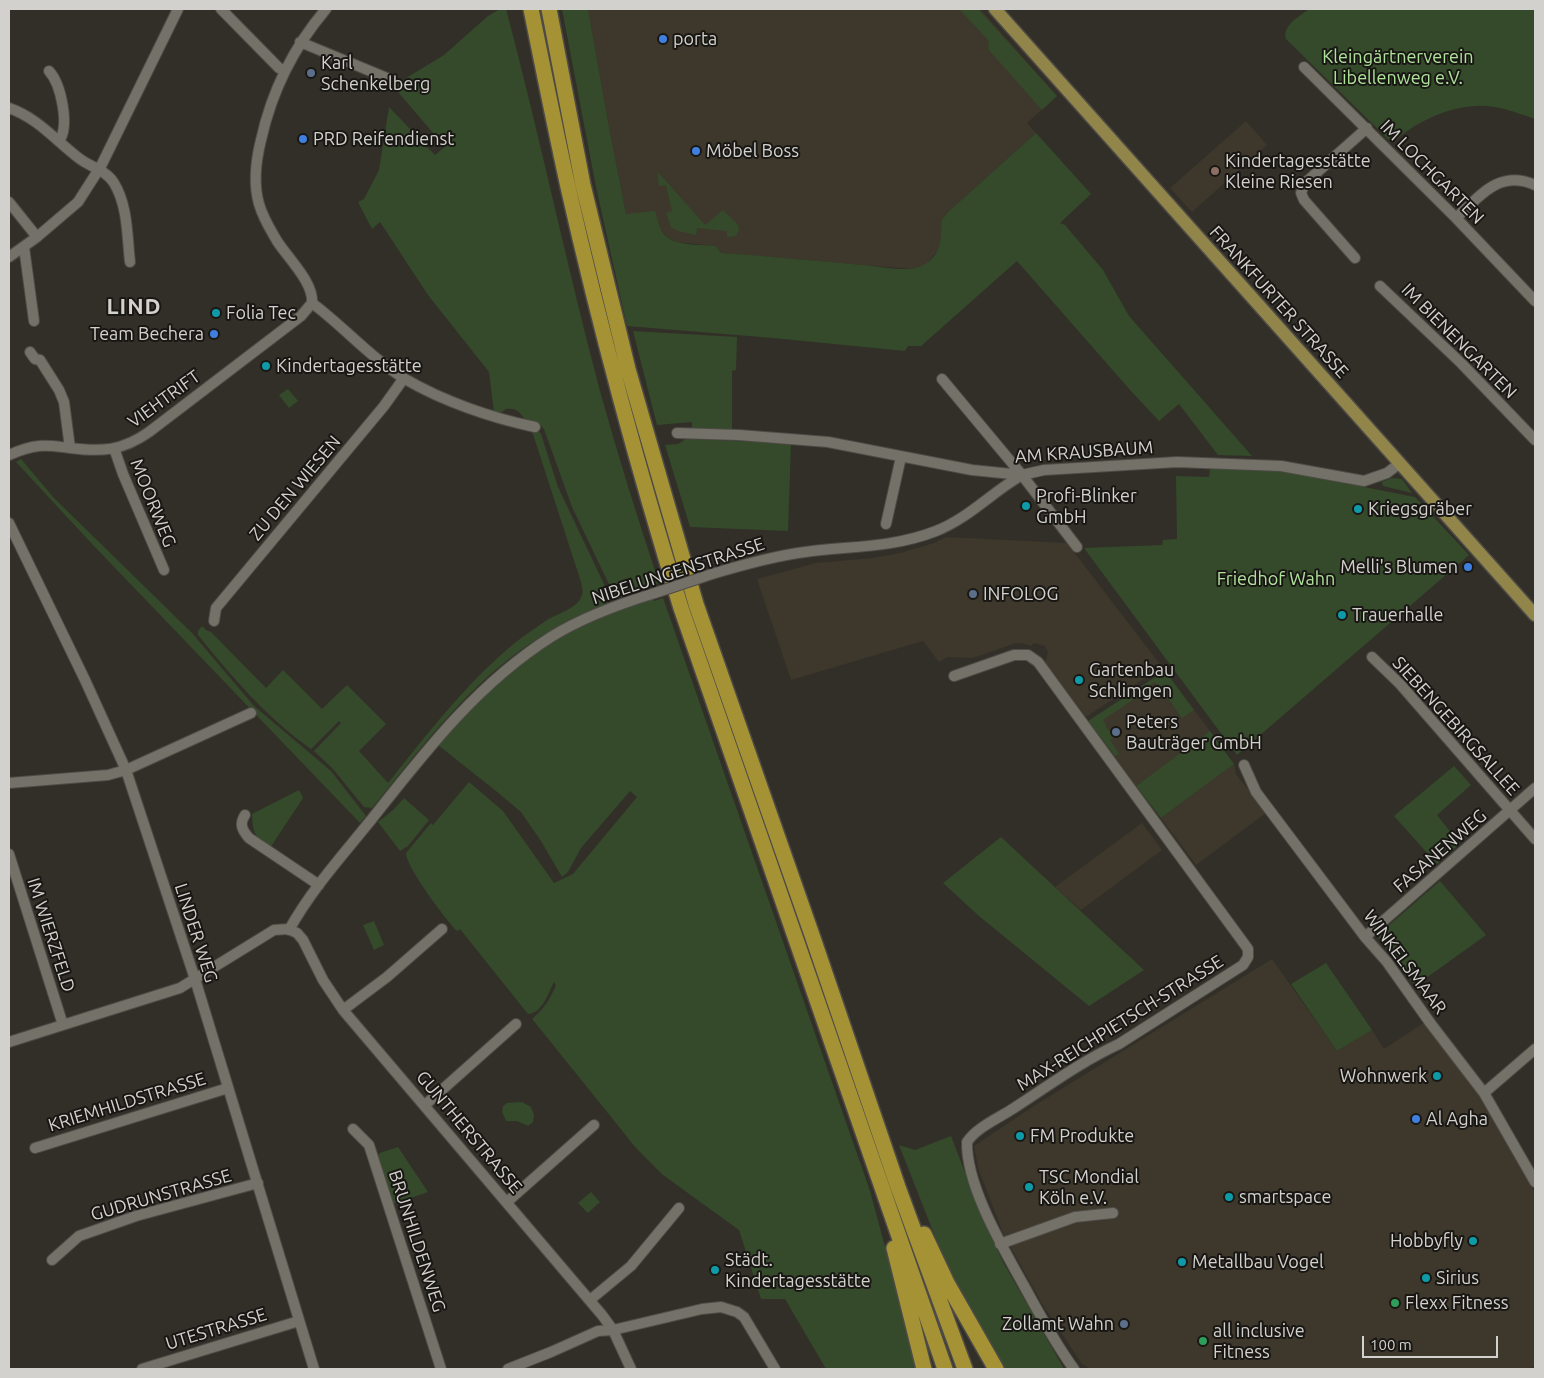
<!DOCTYPE html>
<meta charset="utf-8">
<style>
body{margin:0}
#map{position:relative;width:1544px;height:1378px;overflow:hidden;background:#322f28;font-family:Ubuntu,sans-serif}
canvas{display:block}
.frame{position:absolute;inset:0;border:10px solid #d3d1cd;pointer-events:none}
.scale{position:absolute;left:1362px;top:1336px;width:136px;height:22px;box-sizing:border-box;border:2px solid #d3d1cd;border-top:0;padding-left:6px;font-size:15px;line-height:18px;white-space:nowrap;color:#d3d1cd;-webkit-text-stroke:4px #191714;paint-order:stroke}
</style>
<div id="map">
<canvas width="1544" height="1378"></canvas>
<div class="frame"></div>
<div class="scale">100 m</div>
</div>
<script>
const g = document.querySelector('canvas').getContext('2d');
g.lineJoin = 'round';
function paint(path, color) {
  g.fillStyle = color;
  g.fill(path, 'evenodd');
}
function trace(path, color, width, dash) {
  g.strokeStyle = color;
  g.lineWidth = width;
  g.lineCap = dash ? 'butt' : 'round';
  g.setLineDash(dash || []);
  g.stroke(path);
}
function write(font, color, halo, rows, align = 'center') {
  g.font = font + ' Ubuntu,sans-serif';
  g.lineWidth = 4;
  g.setLineDash([]);
  g.textBaseline = 'middle';
  g.strokeStyle = halo;
  g.fillStyle = color;
  for (const [text, x, y, turn = 0] of rows) {
    g.save();
    g.translate(x, y);
    g.rotate((+turn || 0) * Math.PI / 180);
    g.textAlign = isNaN(turn) ? turn : align;
    if (halo) g.strokeText(text, 0, 0);
    g.fillText(text, 0, 0);
    g.restore();
  }
}
paint(new Path2D(`
 M588 9H980L1057 96 1027 123 1036 133 948 212 941 221 942 240 938 250 928 262 922 266 912 269 721 253 716 246 677 242 669 238 662 232 626 215 609 127Z
 M1246 121 1267 145 1192 212 1170 188Z
 M946 537 1067 543 1159 663 1157 670 1086 717 1045 663 1048 652 1045 646 1034 643 1031 646 1022 643H1016L979 656 971 658 948 657 939 662 923 641 791 680 757 579 816 563 872 558 900 553 934 543Z
 M1160 674 1168 675 1210 731 1136 786 1089 721Z
 M1234 764 1236 774 1266 813 1196 865 1161 818Z
 M1142 823 1162 850 1081 910 1055 887Z
 M1272 959 1337 1051 1372 1030 1384 1049 1425 1022 1486 1105 1535 1193V1366L1529 1369H1091L1082 1364 1041 1302 1003 1233 979 1171 974 1146 1037 1104Z`), '#3d382b');
paint(new Path2D(`
 M500 9H506C540 136 566 264 600 391 618 456 638 519 659 583L616 599 572 507 544 429 539 424 529 423C520 416 520 407 506 409L502 412H494L489 372 428 295 380 222 372 229 358 202 364 199 379 170 389 107 435 155 445 147 393 86 444 55 488 16Z
 M562 9H588L609 127 626 214 655 211C657 217 659 228 663 233 674 247 700 244 716 246L721 253C769 256 816 261 863 265 879 266 907 273 921 266 941 257 942 240 941 221L948 212 1036 133 1091 194 1060 223 1065 225 1103 270 1129 316 1252 456 1218 455 1179 404 1159 421 1131 391 1017 261 921 346H908L905 351 773 338 627 326 596 187Z
 M959 9H978L1057 96 1042 110 988 49 989 41Z
 M1309 9H1535V119C1520 114 1503 107 1487 106 1452 104 1417 121 1392 143L1286 39C1282 25 1299 17 1309 9Z
 M657 171 705 225 723 210 738 225 739 230 736 236 727 237V231L697 228 696 235 678 231 671 227 666 213 672 211 666 185 659 186Z
 M633 331 737 337 736 370 732 371V430L692 429V422L657 425Z
 M288 389 298 401 289 408 279 395Z
 M531 428 537 429 541 434 558 487 612 601C575 617 540 634 509 659 455 701 415 756 372 808L364 807 333 769 314 751 341 723 339 721 311 749C267 718 232 677 198 635V631L202 626 206 630 211 632 266 688 283 670 322 709 347 685 386 724 359 751 388 783C428 733 466 683 516 642 526 634 537 627 547 620 557 614 577 608 581 597 584 592 582 587 581 582Z
 M686 439 791 443 788 531 690 527 665 445 678 444Z
 M21 459 54 498 192 633 254 706 331 771 366 816 360 823 93 545 16 462Z
 M1228 468 1282 471 1415 497 1469 555 1237 755 1084 548 1162 545 1163 540 1177 539 1176 476 1209 477 1210 469Z
 M1392 478 1402 479 1412 493 1383 486 1382 482Z
 M653 598 654 601 663 598 870 1191 918 1369H826L785 1299H761L739 1230 663 1175 636 1148 533 1020V1018C545 1008 550 999 556 985L554 982C548 993 543 1013 528 1014L460 929 457 931C446 920 406 867 406 853L431 823 433 825 469 782 503 811 554 883 573 874 637 797 630 791 581 848 568 872 562 877 541 841 521 812 496 791 438 745C478 698 525 653 581 626 604 614 628 606 653 598Z
 M1160 674 1168 675 1194 710 1182 718 1158 684H1156L1155 682 1136 694 1137 697 1103 720 1106 725 1105 726 1114 737 1110 740 1119 754 1115 756 1088 721Z
 M1210 731 1234 764 1161 818 1136 786Z
 M1454 766 1471 785 1437 815 1460 844 1437 864 1394 816Z
 M299 790 303 798 270 848C254 838 253 832 252 814Z
 M404 798 429 820 408 846 400 851 378 822 393 810Z
 M1001 837 1144 970 1089 1006 979 916 943 883Z
 M1440 881 1486 935 1415 986 1379 938 1380 933Z
 M374 921 384 945 374 950 363 925Z
 M1326 963 1372 1030 1337 1051 1291 984Z
 M522 1102 531 1107 534 1115 533 1122 528 1126 517 1121H506L502 1112 503 1106 507 1103Z
 M951 1136 984 1222 1003 1262 1064 1369H1004L949 1272 899 1145 915 1150Z
 M398 1147 428 1192 393 1204 378 1156 380 1153Z
 M591 1192 600 1202 588 1213 578 1203Z`), '#344a2a');
const minor = new Path2D(`
 M221 9 279 68 284 70
 M300 42 387 78
 M1304 67 1456 218 1535 301
 M49 71C61 84 70 126 59 141
 M9 108C38 118 56 141 80 159 91 167 107 171 114 183 128 206 127 236 130 262
 M9 202 37 237
 M1456 218C1480 196 1499 169 1535 185
 M24 247 34 321
 M9 257 37 237 78 202 101 166 178 9
 M1355 258 1304 200 1301 193 1305 183 1367 128
 M1380 286 1462 364 1535 440
 M312 303C314 283 288 258 277 241 270 229 263 218 259 204 253 183 256 160 261 140 272 90 293 48 326 9
 M312 303C343 326 372 359 405 379 443 401 491 418 535 427
 M30 352 35 359 40 360 59 390 64 402 70 448
 M942 379 1022 475 1077 547
 M677 433 739 435 828 442 972 470 1022 475 1044 470 1177 462 1281 466 1364 481 1387 473 1400 463
 M114 448 123 474 164 570
 M9 455C18 451 29 447 39 446 50 445 60 447 70 448 102 452 122 451 149 432L301 316 312 303
 M9 523 85 680 126 770 195 979 314 1369
 M886 524 901 457
 M712 574C742 565 773 556 805 552 849 546 893 548 936 531 969 518 992 492 1022 475
 M214 621 216 608 384 406 404 378
 M1372 657 1400 684 1535 839
 M954 676 1014 655H1028L1038 662 1248 949V957L1243 965 1119 1044C1082 1061 1048 1086 1014 1108 999 1118 977 1127 967 1142 966 1185 1002 1246 1023 1284 1039 1313 1054 1342 1074 1369
 M1244 765 1256 792 1365 937 1387 962 1431 1024 1484 1093 1535 1182
 M9 783 108 775 126 770 251 713
 M245 815C239 824 242 830 249 838L319 885
 M9 854 63 1025
 M289 930C311 890 342 856 371 820 424 753 477 684 551 637 583 617 619 604 655 593
 M1365 937 1535 788
 M343 1010 387 977 442 929
 M9 1042 180 988 274 930 288 929 297 933 303 940 323 980 343 1010 602 1315 613 1330 631 1369
 M1484 1093 1535 1049
 M425 1105 516 1024
 M353 1129 369 1145 441 1369
 M35 1148 228 1088
 M507 1202 594 1125
 M1000 1244 1075 1217 1113 1213
 M52 1260 79 1236 136 1216 258 1183
 M590 1300 631 1266 679 1208
 M142 1369 299 1321
 M508 1369 551 1352 598 1331 613 1330 702 1309 721 1307 737 1312 744 1317 775 1369`);
const primary = new Path2D(`
 M995 9 1535 615`);
const motorway = new Path2D(`
 M531 9C543 68 555 128 568 187 600 328 638 469 681 608 770 861 856 1116 945 1369
 M549 9 583 185 628 369 696 604 812 935 898 1187 965 1369
 M924 1234 947 1283 996 1369
 M894 1248 924 1369`);
trace(minor, '#4e4b46', 12);
trace(primary, '#4e4b46', 15);
trace(motorway, '#4e4b46', 18);
trace(minor, '#747169', 10);
trace(primary, '#91854a', 12);
trace(motorway, '#a59235', 15);
const minorBridge = new Path2D(`
 M655 593 712 574`);
trace(minorBridge, '#4e4b46', 12, []);
trace(minorBridge, '#747169', 10);
for (const [x, y, r, color] of [
 [663,39,5,"#3f7fe0"],
 [311,73,5,"#5c6f8a"],
 [303,139,5,"#3f7fe0"],
 [696,151,5,"#3f7fe0"],
 [1215,171,5,"#8d6e63"],
 [216,313,5,"#0f9aa8"],
 [214,334,5,"#3f7fe0"],
 [266,366,5,"#0f9aa8"],
 [1026,506,5,"#0f9aa8"],
 [1358,509,5,"#0f9aa8"],
 [1468,567,5,"#3f7fe0"],
 [973,594,5,"#5c6f8a"],
 [1342,615,5,"#0f9aa8"],
 [1079,680,5,"#0f9aa8"],
 [1116,732,5,"#5c6f8a"],
 [1437,1076,5,"#0f9aa8"],
 [1416,1119,5,"#3f7fe0"],
 [1020,1136,5,"#0f9aa8"],
 [1029,1187,5,"#0f9aa8"],
 [1229,1197,5,"#0f9aa8"],
 [1473,1241,5,"#0f9aa8"],
 [1182,1262,5,"#0f9aa8"],
 [715,1270,5,"#0f9aa8"],
 [1426,1278,5,"#0f9aa8"],
 [1395,1303,5,"#2e9e5b"],
 [1124,1324,5,"#5c6f8a"],
 [1203,1341,5,"#2e9e5b"]
]) {
  const dot = new Path2D();
  dot.arc(x, y, r, 0, 2 * Math.PI);
  g.fillStyle = color;
  g.fill(dot);
  trace(dot, '#191714', 2);
}
write('18px', '#d3d1cd', '#191714', [
 ["porta",673,39],
 ["Karl",321,63],
 ["Schenkelberg",321,84],
 ["PRD Reifendienst",313,139],
 ["Möbel Boss",706,151],
 ["Kindertagesstätte",1225,161],
 ["Kleine Riesen",1225,182],
 ["Folia Tec",226,313],
 ["Team Bechera",204,334,"right"],
 ["Kindertagesstätte",276,366],
 ["Profi-Blinker",1036,496],
 ["GmbH",1036,517],
 ["Kriegsgräber",1368,509],
 ["Melli's Blumen",1458,567,"right"],
 ["INFOLOG",983,594],
 ["Trauerhalle",1352,615],
 ["Gartenbau",1089,670],
 ["Schlimgen",1089,691],
 ["Peters",1126,722],
 ["Bauträger GmbH",1126,743],
 ["Wohnwerk",1427,1076,"right"],
 ["Al Agha",1426,1119],
 ["FM Produkte",1030,1136],
 ["TSC Mondial",1039,1177],
 ["Köln e.V.",1039,1198],
 ["smartspace",1239,1197],
 ["Hobbyfly",1463,1241,"right"],
 ["Städt.",725,1260],
 ["Kindertagesstätte",725,1281],
 ["Metallbau Vogel",1192,1262],
 ["Sirius",1436,1278],
 ["Flexx Fitness",1405,1303],
 ["Zollamt Wahn",1114,1324,"right"],
 ["all inclusive",1213,1331],
 ["Fitness",1213,1352]
], 'left');
write('18px', '#afe29a', '#191714', [
 ["Kleingärtnerverein",1398,57],
 ["Libellenweg e.V.",1398,78],
 ["Friedhof Wahn",1276,579]
]);
write('18px', '#d3d1cd', '#191714', [
 ["IM LOCHGARTEN",1432,172,45],
 ["FRANKFURTER STRASSE",1279,302,48],
 ["IM BIENENGARTEN",1459,341,45],
 ["VIEHTRIFT",164,399,-36],
 ["AM KRAUSBAUM",1084,452,-4],
 ["ZU DEN WIESEN",295,488,-50],
 ["MOORWEG",153,503,68],
 ["NIBELUNGENSTRASSE",678,571,-18],
 ["SIEBENGEBIRGSALLEE",1456,726,48],
 ["FASANENWEG",1440,851,-41],
 ["LINDER WEG",196,933,72],
 ["IM WIERZFELD",51,935,72],
 ["WINKELSMAAR",1405,962,53],
 ["MAX-REICHPIETSCH-STRASSE",1120,1023,-32],
 ["KRIEMHILDSTRASSE",127,1102,-17],
 ["GUNTHERSTRASSE",469,1132,50],
 ["GUDRUNSTRASSE",161,1195,-16],
 ["BRUNHILDENWEG",417,1241,72],
 ["UTESTRASSE",216,1329,-17]
]);
g.letterSpacing = '1px';
write('bold 22px', '#d3d1cd', '#191714', [
 ["LIND",134,307]
]);
g.letterSpacing = '0px';
</script>
